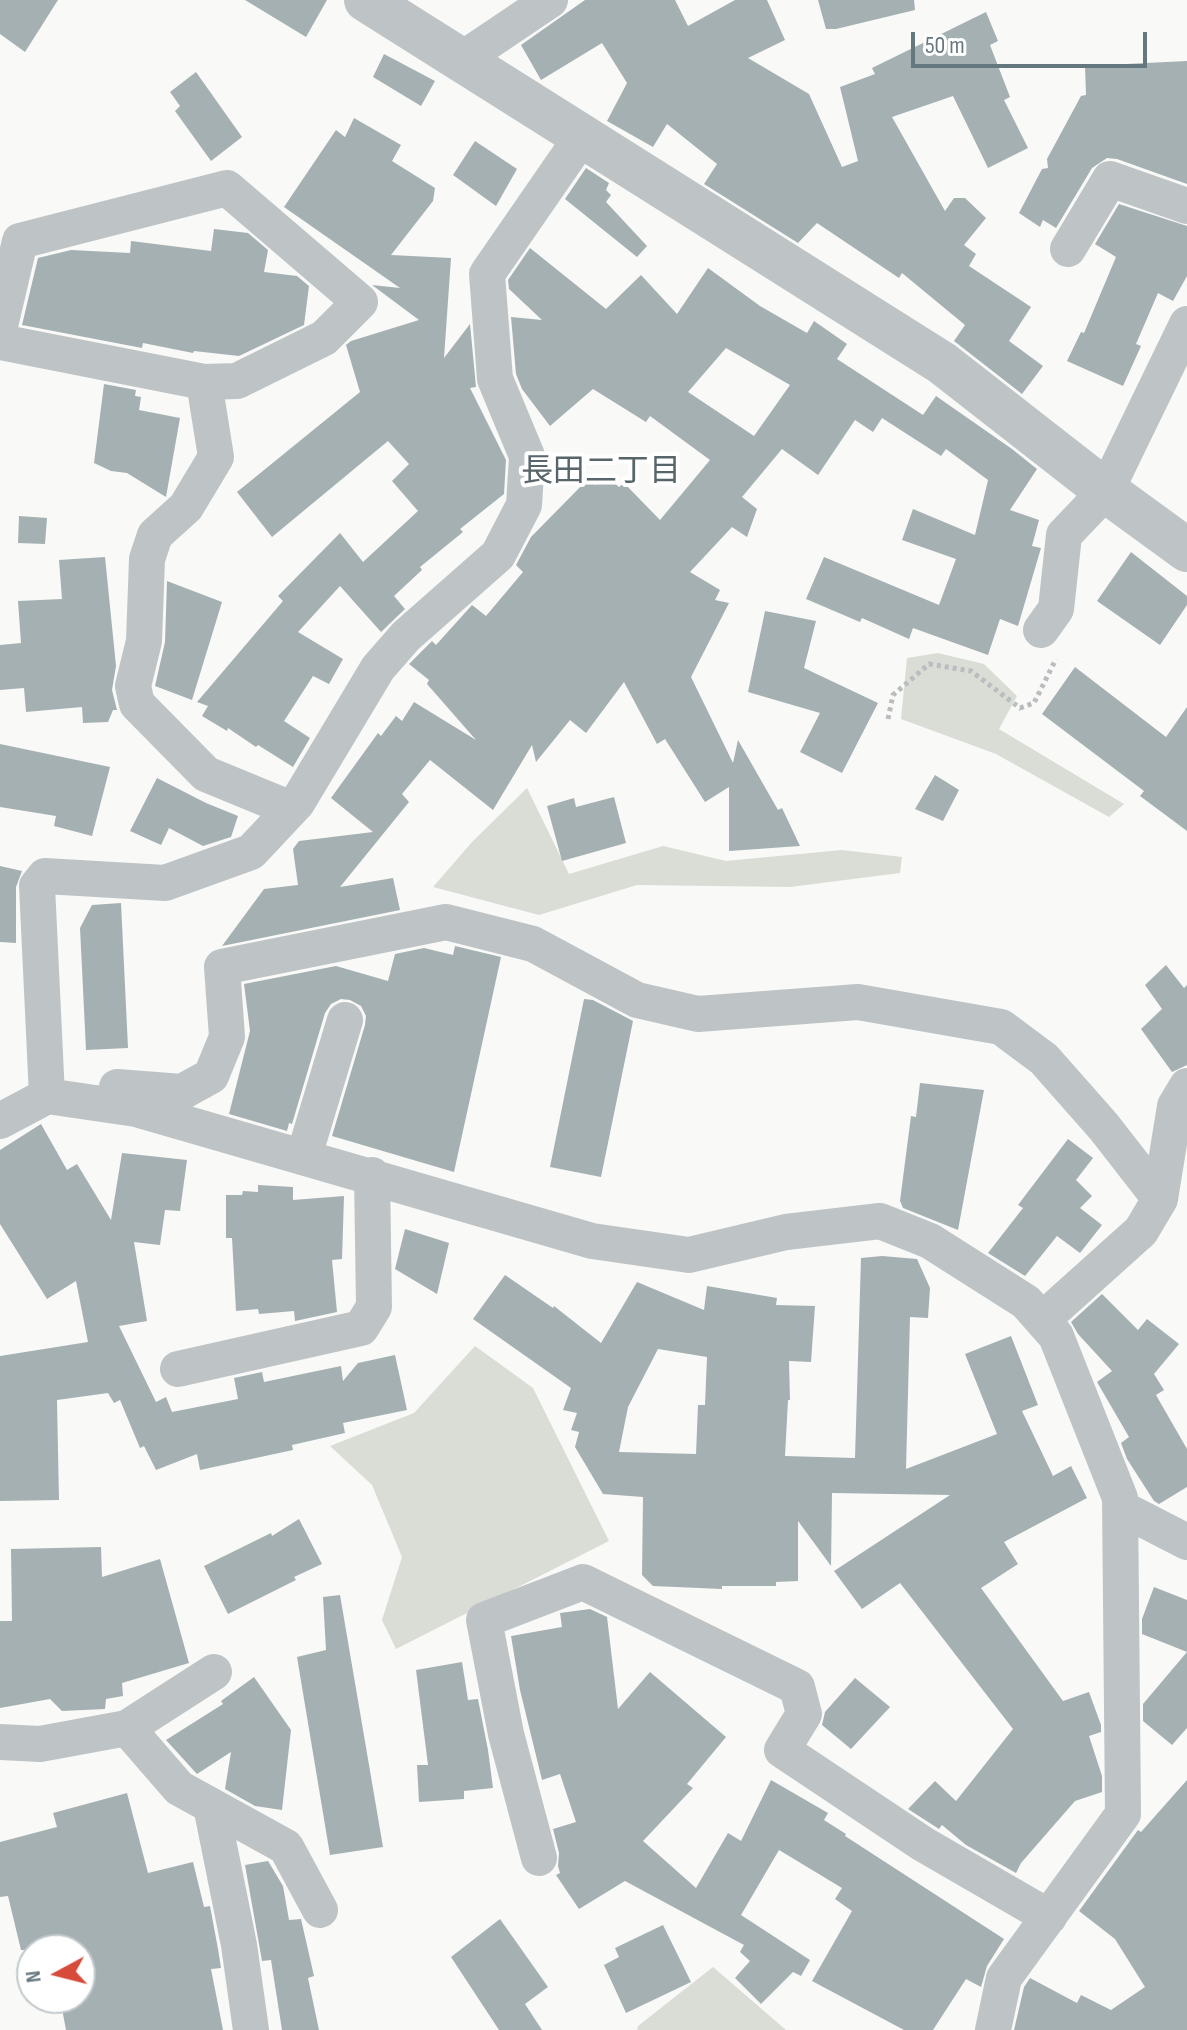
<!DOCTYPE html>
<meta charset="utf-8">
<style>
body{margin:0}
#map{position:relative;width:1187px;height:2030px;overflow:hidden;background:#f9f9f7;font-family:"Sofia Sans Condensed",sans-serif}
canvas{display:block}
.north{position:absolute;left:16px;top:1934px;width:80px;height:80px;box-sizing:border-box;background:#fff;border:2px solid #c2c9cc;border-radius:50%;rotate:263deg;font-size:22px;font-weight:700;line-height:32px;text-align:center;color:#66787f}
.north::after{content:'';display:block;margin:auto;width:28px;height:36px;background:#d64b3a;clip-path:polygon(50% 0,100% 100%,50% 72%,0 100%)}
.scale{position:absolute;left:911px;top:32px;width:236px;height:36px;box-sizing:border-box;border:4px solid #66787f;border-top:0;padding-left:10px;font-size:24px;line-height:28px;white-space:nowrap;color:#66787f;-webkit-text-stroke:6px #fff;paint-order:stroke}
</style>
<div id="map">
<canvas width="1187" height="2030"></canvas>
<div class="north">N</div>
<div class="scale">50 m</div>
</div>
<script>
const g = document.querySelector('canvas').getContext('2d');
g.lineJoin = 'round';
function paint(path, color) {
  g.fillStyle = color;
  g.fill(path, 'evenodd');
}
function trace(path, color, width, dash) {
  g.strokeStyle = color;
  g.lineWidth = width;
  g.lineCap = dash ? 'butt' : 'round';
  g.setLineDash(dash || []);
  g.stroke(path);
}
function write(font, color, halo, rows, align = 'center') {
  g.font = font + ' "Sofia Sans Condensed","Noto Sans JP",sans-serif';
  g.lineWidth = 8;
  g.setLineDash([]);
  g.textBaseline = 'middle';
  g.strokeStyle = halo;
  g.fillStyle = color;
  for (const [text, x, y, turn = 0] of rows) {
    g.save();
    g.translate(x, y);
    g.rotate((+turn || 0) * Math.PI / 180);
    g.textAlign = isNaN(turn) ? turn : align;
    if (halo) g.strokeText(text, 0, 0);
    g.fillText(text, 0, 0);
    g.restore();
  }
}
paint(new Path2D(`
 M938 653 984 664 1017 696 999 729 1124 804 1109 817 996 754 901 719 907 658Z
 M527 788 569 874 663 846 726 861 842 850 902 857 900 873 790 887 637 885 539 915 433 887 472 842Z
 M475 1346 533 1388 609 1541 396 1649 382 1620 402 1557 372 1485 330 1446 414 1413Z
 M713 1967 786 2030H637L638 2026Z`), '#daddd6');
paint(new Path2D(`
 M0 0H58L25 52 0 34Z
 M245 0H327L306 37Z
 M585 0H675L688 26 735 0H767L785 40 748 58 809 94 842 167 858 161 840 87 875 74 872 68 986 12 998 41 990 45 1010 97 1004 100 1028 148 988 168 953 96 892 117 945 211 954 198H965L986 218 964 245 976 254 969 266 1031 307 1009 341 1043 366 1022 394 954 341 965 325 902 273 899 278 817 223 798 243 704 184 717 164 667 124 653 147 607 121 627 83 602 43 541 80 521 45Z
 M818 0H914L915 10 836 29H826Z
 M384 54 435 81 421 106 373 77Z
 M1187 61V184L1117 159 1107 158 1092 168 1056 228 1043 220 1040 227 1019 213 1042 169 1048 168 1047 159 1081 96 1086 95 1085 66Z
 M196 72 242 137 211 161 175 111 180 106 170 92Z
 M354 118 401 145 392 161 435 188 433 201 391 255 451 258 444 358 470 324 476 387 470 388 506 460 504 494 460 529 463 532 420 567 422 570 394 596 405 609 381 632 340 586 298 632 343 659 329 684 313 676 284 721 310 738 293 767 258 745 256 747 228 728 227 731 202 716 208 706 197 702 283 601 278 596 340 533 363 562 418 511 392 481 409 464 388 441 272 537 237 492 360 392 346 345 351 341 419 320 372 285 400 288 284 207 336 130 345 137Z
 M475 141 517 169 496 206 453 175Z
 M586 168 609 183 606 190 611 195 606 202 647 246 637 257 565 199Z
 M1119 204 1187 226V276L1173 301 1158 293 1136 344 1141 346 1123 386 1067 361 1081 332 1084 333 1116 257 1095 244Z
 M214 229 248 233 268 250 264 272 297 276 309 286 304 325 239 356 194 351 193 353 143 343 142 348 22 325 38 258 71 250 130 253 131 241 211 251Z
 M530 248 606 309 641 275 677 314 708 268 760 306 807 333 814 321 847 344 837 359 923 415 936 396 1012 449 1037 469 1010 510 1039 520 1032 546 1041 548 1018 626 1000 619 988 655 913 628 909 639 862 618 860 622 806 599 824 557 939 605 956 559 902 540 913 509 975 535 988 480 946 449 941 456 882 418 873 432 855 420 818 475 782 449 742 497 757 509 747 537 732 527 690 572 720 590 715 600 729 603 691 677 733 763 738 740 778 810 782 808 800 846 729 851V787L705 802 665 739 657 744 624 682 586 733 570 720 536 762 532 745 493 810 430 760 402 794 409 802 340 887 393 878 400 910 222 946 264 889 298 885 293 849 299 841 373 832 331 798 378 733 381 736 396 716 402 721 414 702 476 740 427 684 429 680 409 664 432 641 436 645 472 605 486 616 523 572 516 565 531 537 589 478 595 485 605 475 619 487 624 483 660 520 710 460 650 416 646 422 593 389 550 426 522 389 516 374 511 317 542 320 509 289 508 280ZM726 348 790 385 754 436 688 392Z
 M104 384 136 390 135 396 141 397 139 410 180 418 166 497 127 473 111 471 94 463Z
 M19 516 47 518 45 544 18 543Z
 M1131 552 1187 596V605L1160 645 1097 601Z
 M105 557 116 666 112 690 117 710H113L108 722 83 723 82 707 26 712 24 688 0 690V645L21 643 18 601 62 599 59 560Z
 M167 581 222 602 192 700 155 686 165 642Z
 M765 611 816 621 804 668 878 703 842 773 800 752 820 713 748 692Z
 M1075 667 1166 737 1187 707V831L1140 796 1144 791 1042 714Z
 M0 744 110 767 92 836 54 826 56 816 0 807Z
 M935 775 959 790 943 821 915 809Z
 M157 778 206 803 238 816 231 837 203 846 169 828 161 845 130 831Z
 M614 797 626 843 562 861 547 806 574 798 576 807Z
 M0 866 22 871 16 887V943L0 942Z
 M121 903 128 1048 86 1050 80 928 92 905Z
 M455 946 501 957 454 1172 332 1136 365 1025 366 1016 361 1006 350 1000 341 999 331 1004 325 1013 292 1124 289 1123 287 1131 229 1114 250 1031 244 984 336 966 388 981 395 954 424 948 453 955Z
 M1166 965 1184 988 1187 985V1065L1172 1072 1141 1029 1162 1009 1145 985Z
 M584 999 593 1000 633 1021 601 1177 550 1167Z
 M920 1083 984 1090 958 1230 903 1208 900 1201 911 1116 916 1117Z
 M41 1124 67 1170 77 1164 111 1220 122 1153 187 1160 180 1211 165 1210 160 1245 134 1242 147 1321 119 1326 156 1402 166 1397 172 1412 238 1399 234 1378 262 1372 264 1382 341 1366 343 1381 358 1363 395 1355 407 1410 343 1423 345 1433 292 1445 293 1450 200 1470 197 1454 156 1470 144 1446 140 1448 120 1400 114 1403 108 1393 57 1400 59 1500 0 1501V1356L88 1342 76 1281 47 1299 0 1224V1150Z
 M1068 1139 1093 1158 1076 1180 1092 1196 1080 1208 1102 1225 1080 1253 1057 1236 1025 1276 988 1253 1023 1208 1018 1205Z
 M258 1185 293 1187V1200L344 1196 342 1259 332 1260 337 1312 295 1321 294 1311 259 1314 258 1309 236 1311 232 1238H226V1195H242L243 1191 258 1192Z
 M405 1229 449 1243 437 1294 395 1269Z
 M882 1256 917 1259 930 1288 928 1318 910 1317 906 1469 997 1434 965 1354 1011 1336 1038 1405 1022 1411 1053 1476 1071 1466 1087 1498 1004 1542 1018 1564 981 1588 1063 1701 1089 1692 1101 1725V1732L1089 1736 1102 1776V1792L1075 1801 1021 1863 1016 1873 966 1845 942 1825 939 1829 908 1809 935 1781 956 1801 1013 1729 900 1583 862 1609 834 1571 950 1495 832 1493 831 1566 798 1521V1581L776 1582V1586H722V1589L653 1586 642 1575 643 1497 603 1494 575 1447 579 1432 571 1430 577 1413 563 1410 571 1388 473 1319 505 1275 553 1308 554 1306 601 1343 637 1282 704 1310 707 1286 777 1298 776 1305 815 1306 811 1362 789 1361 790 1400H788L785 1456 855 1458 861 1258ZM658 1349 707 1357 705 1405H698L696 1454 619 1452 628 1407Z
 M1102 1294 1138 1330 1147 1319 1179 1344 1154 1374 1164 1390 1156 1395 1187 1449V1487L1159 1504 1154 1501 1127 1459 1121 1443 1129 1437 1097 1382 1112 1371 1078 1334 1071 1322Z
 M299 1519 322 1564 294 1577 296 1580 228 1614 204 1566 271 1533 272 1536Z
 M101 1547 102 1577 160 1559 189 1663 122 1683 123 1696 106 1699 105 1709 62 1711 50 1699 0 1708V1621H12L11 1549Z
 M1154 1587 1187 1600V1728L1172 1745 1143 1721V1704L1187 1652 1142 1634V1619Z
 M340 1595 383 1847 330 1855 297 1657 326 1650 323 1597Z
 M590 1609 607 1617 618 1709 650 1672 726 1737 687 1784 693 1788 643 1841 696 1888 728 1833 741 1841 771 1780 828 1813 824 1820 846 1834 845 1836 1004 1939 987 1966 981 1987 966 1979 933 2030H904L812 1981 852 1911 835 1899 842 1888 779 1850 741 1915 810 1960 801 1976 793 1972 761 2004 735 1978 750 1961 740 1952 744 1945 625 1881 579 1909 556 1875 560 1873 558 1866 559 1853 553 1829 576 1822 560 1774 542 1780 520 1690 511 1636 562 1627 560 1613Z
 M462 1662 468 1700 478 1699 488 1750 493 1788 464 1791V1799L419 1802 417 1765H428L416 1670Z
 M254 1677 291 1730 282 1810 255 1806 225 1789 231 1752 197 1774 166 1740 223 1704 221 1701Z
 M855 1678 890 1707 851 1749 822 1725 825 1712Z
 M1187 1780V2030H1014L1024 1987 1030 1978 1077 2003 1081 1995 1111 2010 1145 1987 1115 1939 1079 1911 1138 1830 1141 1832Z
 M127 1793 148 1873 193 1862 204 1907 210 1906 218 1949 221 1968 211 1969 223 2030H66L60 1998H80V1950H21L8 1896 0 1897V1842L57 1827 53 1813Z
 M268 1861 283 1886 289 1920 301 1919 314 1976 308 1978 319 2030H282L271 1960 262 1961 245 1865Z
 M500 1919 548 1987 525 2004 542 2030H499L451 1957Z
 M663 1925 691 1982 626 2013 604 1965 619 1957 615 1948Z`), '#a5b0b3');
trace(new Path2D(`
 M888 719 893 695 929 664 971 671 1020 708 1034 703 1056 659`), '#b9bdbf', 5, [4, 4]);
trace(new Path2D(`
 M461 60 550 0
 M1068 249 1110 179 1187 206
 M0 326 20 241 227 188 360 302 324 338 237 381 204 382
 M0 342 204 382 216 457 186 507 155 535 147 559 144 641 133 686 137 704 206 774 291 809
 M1041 630 1056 609 1064 535 1106 491 1187 324
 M117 1087 182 1092 211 1076 227 1037 222 967 446 922 533 944 637 1000 698 1014 858 1002 1001 1027 1044 1059 1104 1127 1160 1199
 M47 1096 37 886 45 876 165 883 251 852 297 803 378 668 406 636 498 555 524 505 527 456 495 379 487 274 583 135
 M0 1121 47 1096 136 1109 592 1241 689 1255 786 1232 880 1221 930 1241 1026 1302 1056 1336 1120 1498 1123 1814 1004 1978 993 2030
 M304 1156 345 1020
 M1042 1320 1141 1231 1160 1199 1175 1106 1187 1086
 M178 1369 361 1328 374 1307 372 1175
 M1121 1508 1187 1542
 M127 1728 214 1672
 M0 1742 40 1744 127 1728 179 1788 286 1847 320 1910
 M211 1806 239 1945 251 2030
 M539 1858 506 1734 484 1620 583 1582 797 1687 804 1714 782 1750 923 1844 1049 1917`), '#bec4c6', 36);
trace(new Path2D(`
 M366 0 942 363 1106 491 1187 550`), '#bec4c6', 44);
write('32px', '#58656b', '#fff', [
 ["長田二丁目",601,473]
]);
</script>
